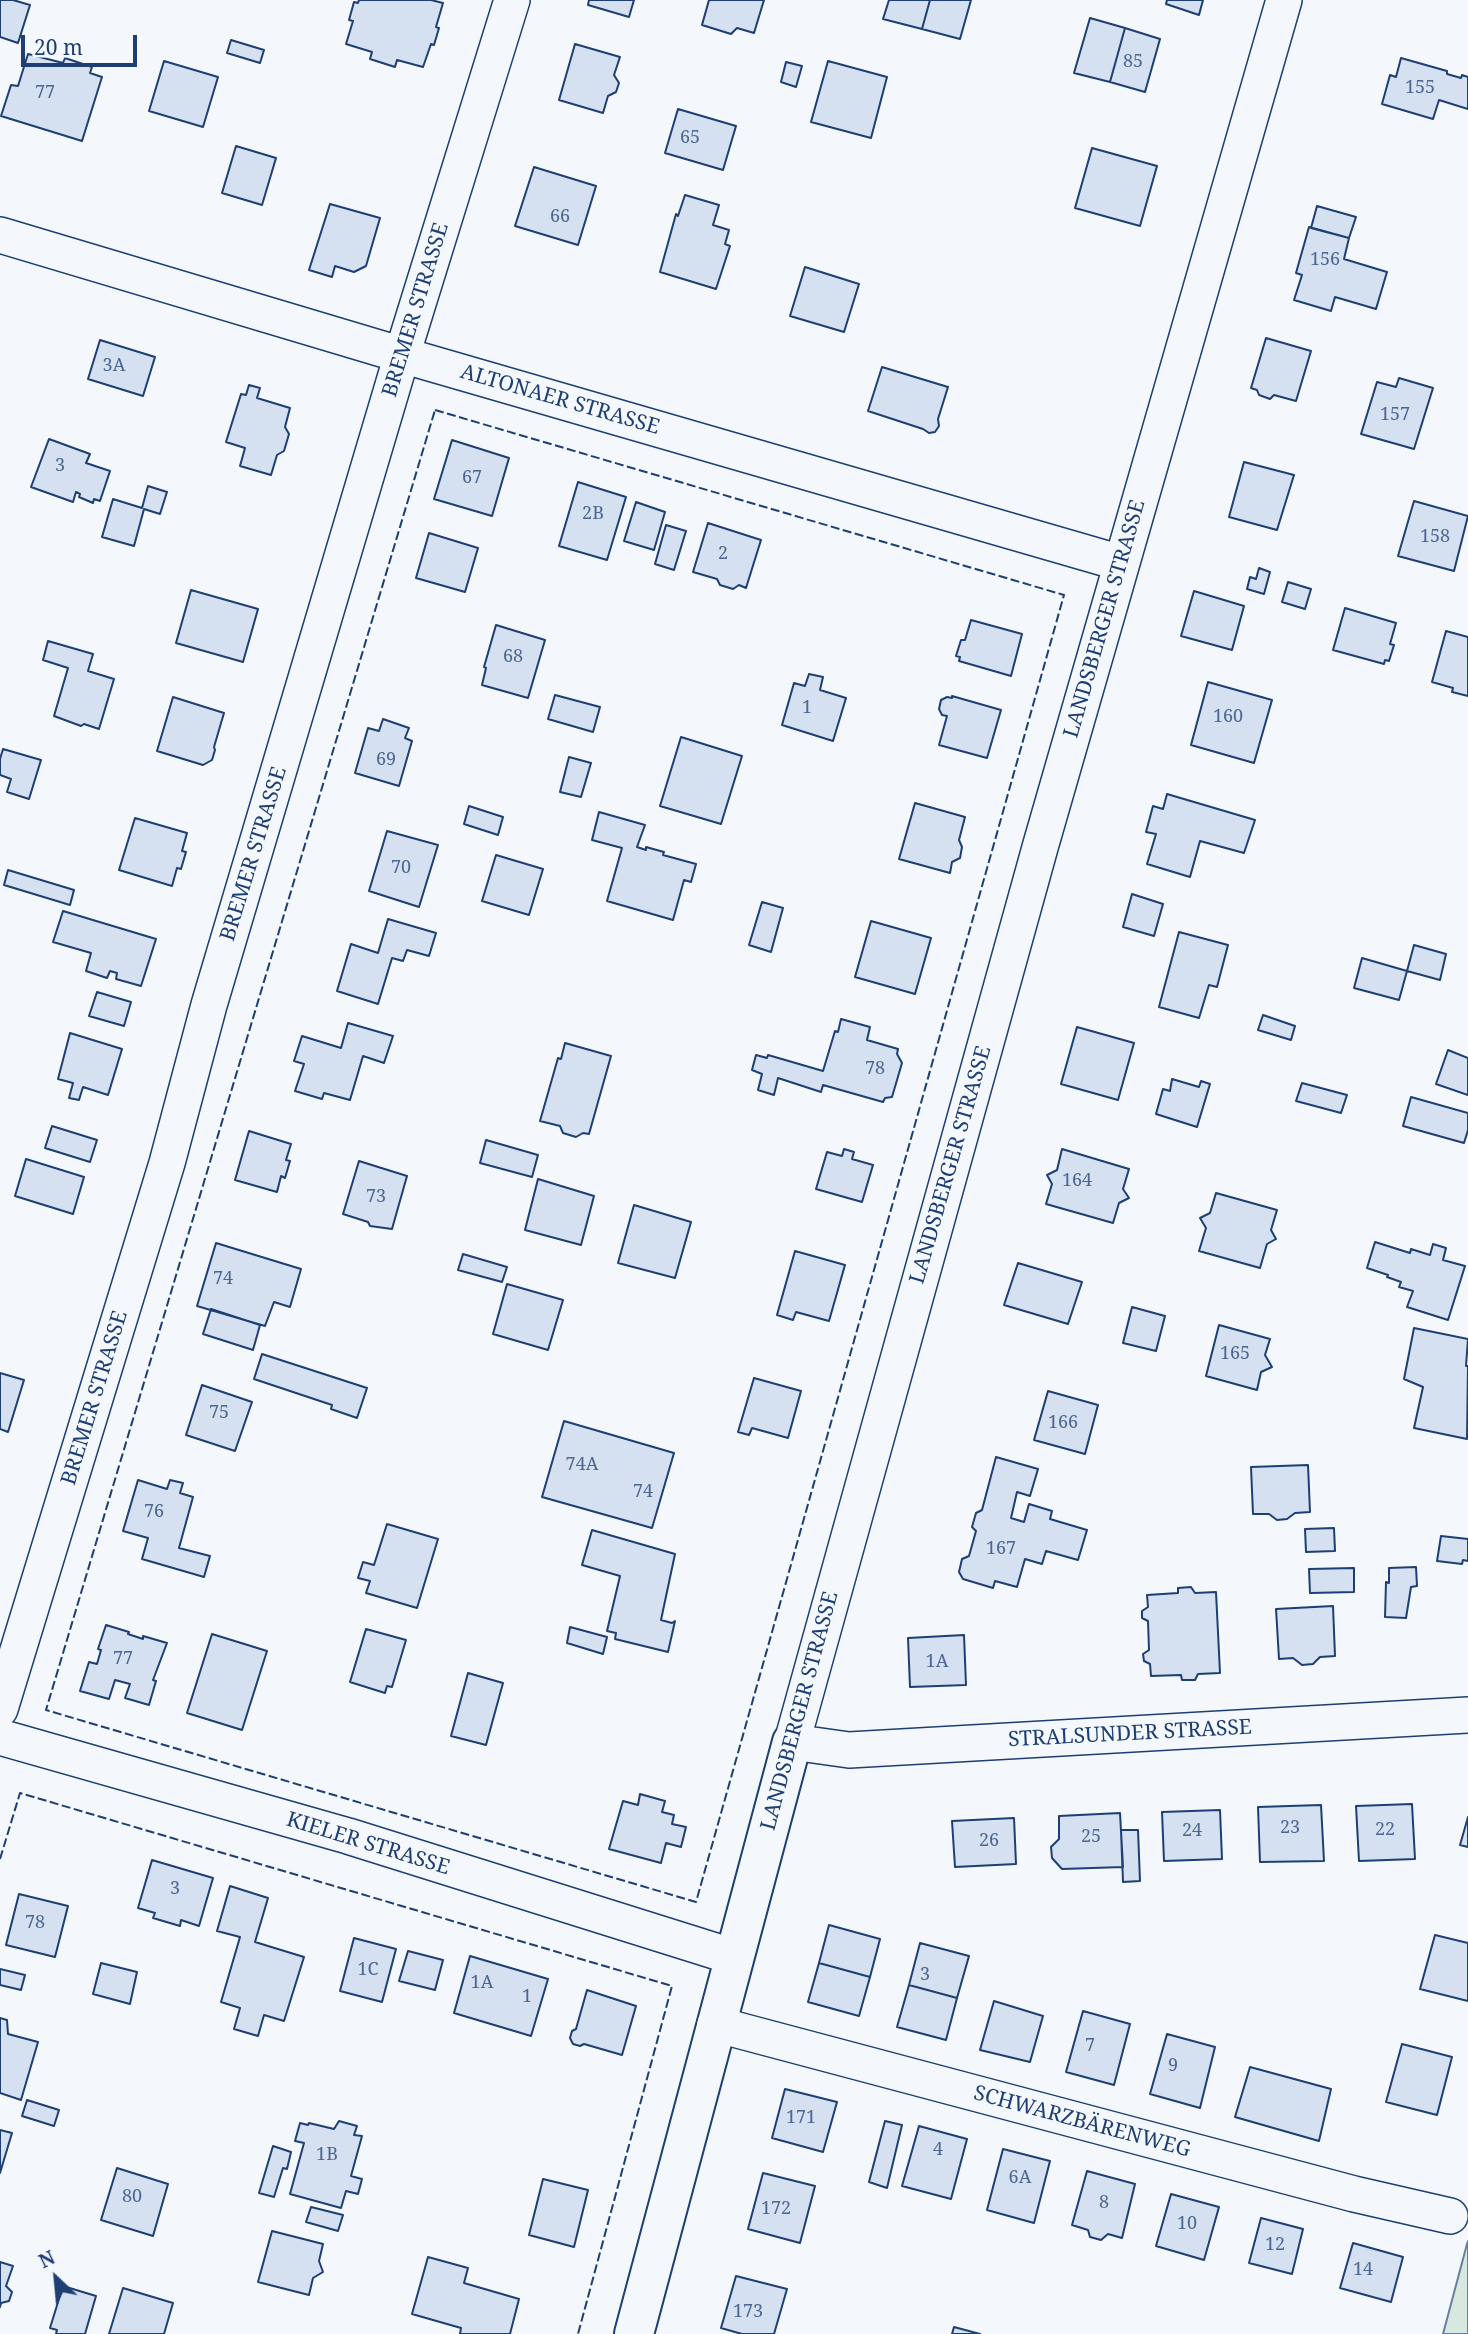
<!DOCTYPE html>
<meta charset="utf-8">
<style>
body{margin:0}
#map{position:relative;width:1468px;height:2334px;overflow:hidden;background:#f4f7fb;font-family:"Noto Serif",serif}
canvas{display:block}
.north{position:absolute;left:21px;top:2243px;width:70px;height:70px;-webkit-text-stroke:5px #f4f7fb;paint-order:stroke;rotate:334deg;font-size:19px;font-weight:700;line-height:28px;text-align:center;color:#1d3f73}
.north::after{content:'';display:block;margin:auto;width:24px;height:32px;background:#1d3f73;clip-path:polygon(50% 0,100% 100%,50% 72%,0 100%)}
.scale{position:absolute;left:21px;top:35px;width:116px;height:32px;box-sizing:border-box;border:4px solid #1d3f73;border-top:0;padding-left:9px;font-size:21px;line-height:24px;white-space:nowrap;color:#1d3f73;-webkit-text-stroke:5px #f4f7fb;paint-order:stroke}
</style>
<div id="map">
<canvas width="1468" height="2334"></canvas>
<div class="north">N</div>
<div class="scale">20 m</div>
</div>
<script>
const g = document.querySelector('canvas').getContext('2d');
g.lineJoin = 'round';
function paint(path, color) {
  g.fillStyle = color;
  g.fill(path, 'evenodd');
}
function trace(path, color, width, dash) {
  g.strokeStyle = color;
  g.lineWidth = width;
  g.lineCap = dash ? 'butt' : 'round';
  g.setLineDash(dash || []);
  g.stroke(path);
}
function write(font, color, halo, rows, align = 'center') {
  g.font = font + ' "Noto Serif",serif';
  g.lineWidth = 5;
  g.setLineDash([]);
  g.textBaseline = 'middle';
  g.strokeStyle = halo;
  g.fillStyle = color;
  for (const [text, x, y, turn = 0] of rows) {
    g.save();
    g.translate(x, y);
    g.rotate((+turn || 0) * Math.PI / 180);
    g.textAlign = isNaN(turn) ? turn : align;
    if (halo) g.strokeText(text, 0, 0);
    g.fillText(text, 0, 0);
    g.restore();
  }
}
const green = new Path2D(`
 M1468 2241V2334H1443L1467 2244Z`);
paint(green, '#d7e8df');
trace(green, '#687fa3', 2);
const building = new Path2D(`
 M0 0H13L30 5 18 43 0 37Z
 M359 0H431L443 3 436 27 439 28 434 45 431 44 423 67 397 60 395 67 370 59 372 52 346 44 353 21 349 20 354 2 358 3Z
 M589 0H634L629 17 588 5Z
 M709 0H764L754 33 737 28 731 34 702 25Z
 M889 0H930L922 29 883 19Z
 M930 0H971L960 39 922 29Z
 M1167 0H1203L1199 15 1166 4Z
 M1090 18 1125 28 1110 82 1074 73Z
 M1125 28 1160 39 1145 92 1110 82Z
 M231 40 264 50 260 63 227 53Z
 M575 44 620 57 614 75 619 83 616 92 608 96 603 113 559 100Z
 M28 54 63 63 65 58 92 67 90 73 102 77 82 141 1 116 11 85 18 86Z
 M1401 58 1447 71V74L1461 78 1462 75 1468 77V109L1439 100 1433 119 1382 104 1390 75 1396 77Z
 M164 61 218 77 203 127 149 111Z
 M828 61 887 77 871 138 811 122Z
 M786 62 802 66 796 87 781 82Z
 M678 109 736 126 723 170 665 153Z
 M236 146 276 158 262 205 222 193Z
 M1092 148 1157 166 1140 226 1075 208Z
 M534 167 596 186 578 245 515 226Z
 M685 195 719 205 713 225 729 230 725 244 730 246 716 289 660 272 676 214 678 216Z
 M330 204 380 218 366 266 354 272 335 266 332 277 309 270Z
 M1317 206 1356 217 1349 238 1311 228Z
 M1309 227 1349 238 1344 259 1387 272 1376 309 1335 297 1331 311 1294 300 1302 275 1296 273Z
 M805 267 859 284 844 332 790 316Z
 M1266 338 1311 351 1296 401 1274 395 1270 399 1259 395 1257 390 1251 388Z
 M100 340 155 357 143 396 88 379Z
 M882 367 948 387 938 419 939 426 935 432 929 433 923 429 868 411Z
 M1399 378 1433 388 1414 449 1361 434 1377 382 1396 387Z
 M249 385 260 388 257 398 290 408 285 427 289 434 284 451 277 455 271 475 240 466 245 448 226 442 241 394 246 395Z
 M49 439 90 454 86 463 110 471 100 501 94 499 93 503 79 497 80 494 76 492 73 502 31 487Z
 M452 440 509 458 492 516 434 499Z
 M1244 462 1294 475 1277 530 1229 517Z
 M578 482 626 497 607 560 559 546Z
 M148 486 167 492 160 514 144 509 134 546 102 537 113 499 142 508Z
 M1414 501 1468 516 1454 571 1398 556Z
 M636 502 665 512 654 550 624 541Z
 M708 523 761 540 746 588 739 585 733 589 720 585 717 579 693 572Z
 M666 525 686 531 674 570 655 564Z
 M429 533 478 548 465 592 416 578Z
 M1259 568 1270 572 1264 594 1247 589 1250 577 1256 579Z
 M1288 582 1311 589 1305 609 1282 602Z
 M191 590 258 609 243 662 176 643Z
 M1194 591 1244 606 1232 650 1181 636Z
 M1345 608 1396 623 1390 644 1394 645 1389 661 1385 660 1384 664 1333 650Z
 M971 620 1022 634 1011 676 959 661 960 657 956 656 961 640H965Z
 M496 625 545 640 528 698 482 685 486 668 484 667Z
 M1446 631 1468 637V696L1452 692 1453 688 1432 682Z
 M48 641 93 654 88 671 114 679 99 729 84 724 81 726 54 716 68 668 43 660Z
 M809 674 823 677 820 690 846 698 833 741 782 725 794 683 805 686Z
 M1208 682 1272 700 1254 763 1191 745Z
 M555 695 600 707 593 732 548 719Z
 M952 696 1001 710 987 758 939 745 947 716 942 715 939 709 941 700 947 697 952 698Z
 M173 697 224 713 214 747 215 750 212 760 203 765 157 751Z
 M383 719 409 728 405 738 412 741 399 786 355 773 368 728 379 731Z
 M681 737 742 756 721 824 660 806Z
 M3 749 41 760 29 799 7 792 11 779 0 775V759Z
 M569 757 591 763 581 797 560 792Z
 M1167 794 1255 820 1244 853 1200 841 1190 877 1147 864 1156 834 1146 832 1153 806 1163 809Z
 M915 803 965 817 959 840 962 847 960 858 952 862 950 873 899 859Z
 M469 806 503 817 498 835 464 824Z
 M599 812 645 825 637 847 646 850V847L664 852 663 855 696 864 691 882 684 880 673 920 607 901 622 848 592 840Z
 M135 818 187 833 182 851 186 852 181 869 177 868 172 886 119 870Z
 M387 831 438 845 419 907 369 891Z
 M496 855 543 869 529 915 482 901Z
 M8 870 74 890 70 905 4 885Z
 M1132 894 1163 904 1154 936 1123 927Z
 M762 902 783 908 771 952 749 945Z
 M63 911 156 939 141 986 116 979 117 973 110 971 107 978 86 971 91 953 53 942Z
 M388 919 436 933 429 956 407 950 403 961 392 958 378 1004 337 991 351 944 378 953Z
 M871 921 931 938 915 994 855 977Z
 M1179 932 1228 945 1217 987 1209 985 1199 1018 1159 1007Z
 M1414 945 1446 954 1440 980 1407 971Z
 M1362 958 1407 971 1399 1000 1354 988Z
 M97 992 131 1002 124 1026 89 1016Z
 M1263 1015 1295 1026 1291 1040 1258 1030Z
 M841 1019 870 1027 867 1040 898 1049 897 1054 902 1063 892 1097 885 1098 883 1102 823 1085 821 1092 778 1078 774 1095 758 1090 762 1074 752 1070 756 1055 767 1058 768 1055 823 1071 835 1031 838 1032Z
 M348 1023 393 1036 384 1063 363 1056 350 1100 324 1093 322 1099 295 1091 304 1064 294 1061 302 1036 341 1048Z
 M1077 1027 1134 1043 1118 1100 1061 1084Z
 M70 1033 122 1049 108 1095 83 1087 79 1100 69 1098 73 1083 58 1079Z
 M565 1043 611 1056 589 1134 583 1133 576 1137 563 1133 560 1126 540 1121 558 1058 561 1059Z
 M1448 1050 1468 1058V1095L1436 1084Z
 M1172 1079 1199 1087 1201 1081 1210 1084 1197 1127 1156 1114 1163 1089 1170 1091Z
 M1302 1083 1347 1095 1341 1113 1296 1101Z
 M1411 1097 1468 1113V1130L1464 1143 1403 1126Z
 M52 1126 97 1140 90 1162 45 1148Z
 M249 1131 291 1144 286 1160 290 1161 285 1178 281 1176 277 1192 235 1180Z
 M486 1140 538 1155 532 1177 480 1163Z
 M844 1149 854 1152 852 1159 873 1165 862 1202 816 1189 827 1152 842 1156Z
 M1062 1149 1129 1169 1123 1189 1129 1198 1119 1203 1113 1223 1046 1204 1052 1184 1047 1175 1057 1170Z
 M26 1159 84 1177 73 1214 15 1196Z
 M359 1161 407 1176 392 1229 370 1226 368 1222 343 1214Z
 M538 1179 594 1196 581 1245 525 1230Z
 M1216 1193 1277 1210 1271 1230 1276 1239 1267 1244 1260 1268 1199 1251 1206 1228 1200 1218 1210 1213Z
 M634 1205 691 1222 675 1278 618 1263Z
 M1375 1242 1410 1253 1411 1249 1430 1255 1433 1244 1446 1248 1443 1260 1465 1266 1448 1320 1407 1307 1413 1291 1399 1287 1401 1282 1387 1277 1388 1275 1367 1268Z
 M216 1243 301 1269 290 1307 274 1302 265 1326 197 1306Z
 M795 1251 845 1265 829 1321 796 1312 793 1320 777 1315Z
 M463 1254 507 1267 502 1282 458 1270Z
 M1018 1263 1082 1282 1068 1324 1004 1305Z
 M507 1284 563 1300 548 1350 493 1334Z
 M1132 1307 1165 1316 1156 1351 1123 1343Z
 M211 1309 260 1325 253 1350 203 1334Z
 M1219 1325 1270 1339 1265 1355 1272 1367 1261 1372 1257 1390 1206 1376Z
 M1414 1328 1468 1339 1466 1366H1468L1467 1439 1414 1428 1423 1387 1404 1379Z
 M262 1354 367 1388 357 1418 331 1409 332 1405 254 1379Z
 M0 1373 24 1380 8 1432 0 1429Z
 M754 1378 801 1391 788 1438 752 1428 749 1435 738 1432Z
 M202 1385 252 1402 235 1451 186 1435Z
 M1048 1391 1098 1405 1085 1454 1034 1440Z
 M564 1421 674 1453 652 1528 542 1497Z
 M996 1457 1038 1469 1030 1496 1017 1492 1011 1518 1024 1522 1029 1504 1052 1511 1050 1519 1087 1530 1078 1560 1046 1551 1042 1564 1025 1559 1017 1587 995 1581 993 1588 963 1579 959 1572 962 1559 969 1556 976 1531 972 1527 976 1513 982 1510Z
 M1308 1465 1310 1512 1295 1513 1287 1519 1277 1520 1269 1514H1253L1251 1467Z
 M138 1480 167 1489 170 1480 183 1483 180 1493 193 1497 179 1548 210 1556 204 1577 142 1559 148 1538 123 1531Z
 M387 1524 438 1539 417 1608 366 1593 370 1581 358 1578 363 1562 374 1565Z
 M1334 1528 1335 1551 1306 1552 1305 1529Z
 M592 1530 675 1554 661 1620 672 1623 675 1621 668 1652 615 1639 616 1633 607 1631 620 1576 582 1565Z
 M1441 1536 1468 1539V1561L1463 1560 1462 1564 1437 1561Z
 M1416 1567 1417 1586 1411 1587 1406 1618 1385 1617 1386 1582 1389 1583V1568Z
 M1354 1568V1592L1310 1593 1309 1569Z
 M1191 1587 1195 1593 1216 1592 1220 1673 1198 1674 1195 1680H1182L1181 1675 1151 1676 1150 1664 1144 1661 1143 1654 1149 1650 1148 1621 1142 1618V1611L1148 1607 1147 1595 1178 1593V1588Z
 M1333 1606 1335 1656 1320 1657 1313 1664 1302 1665 1293 1658 1279 1659 1276 1609Z
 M106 1625 129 1632 128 1634 143 1639V1636L167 1643 153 1680 156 1681 149 1705 125 1698 130 1684 115 1680 109 1699 80 1691 89 1662 97 1664 101 1650 98 1649Z
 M570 1627 607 1637 603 1654 567 1643Z
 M366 1629 406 1640 392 1687 387 1686 385 1693 350 1682Z
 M212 1634 267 1651 242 1730 187 1713Z
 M964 1635 966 1685 910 1687 908 1638Z
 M468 1673 503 1683 486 1745 451 1736Z
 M640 1794 665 1801 662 1812 674 1815 672 1824 686 1827 681 1847 666 1843 661 1863 609 1849 623 1801 638 1805Z
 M1412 1804 1415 1859 1359 1861 1356 1806Z
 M1321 1805 1324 1861 1260 1862 1258 1807Z
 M1220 1810 1222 1859 1164 1861 1162 1812Z
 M1120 1813 1123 1867 1062 1869 1052 1858 1051 1847 1059 1839V1816Z
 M1468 1817V1847L1460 1845Z
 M1014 1818 1016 1864 955 1867 952 1821Z
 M1121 1830H1138L1140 1881 1123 1882Z
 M152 1860 213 1878 199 1926 181 1920 180 1926 153 1918 155 1913 138 1908Z
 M230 1886 268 1898 255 1942 304 1957 284 2021 264 2015 258 2036 234 2029 240 2008 221 2002 240 1937 217 1931Z
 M19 1894 68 1906 55 1957 6 1945Z
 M829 1925 880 1939 870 1977 819 1963Z
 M1435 1935 1468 1943V2001L1420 1989Z
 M354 1938 396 1949 382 2002 340 1991Z
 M920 1943 969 1956 957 1998 909 1985Z
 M408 1951 443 1960 435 1990 399 1981Z
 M470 1956 548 1979 531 2036 454 2013Z
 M101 1963 137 1972 130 2004 93 1994Z
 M819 1963 870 1977 859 2016 808 2002Z
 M0 1969 25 1975 21 1990 0 1985Z
 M909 1985 957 1998 946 2040 897 2027Z
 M587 1990 636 2006 622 2055 584 2044 580 2046 573 2044 570 2038 572 2031 576 2029Z
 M994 2001 1043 2016 1030 2062 980 2050Z
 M1083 2011 1130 2024 1114 2085 1066 2072Z
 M0 2018 7 2020 8 2034 38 2042 21 2100 0 2093Z
 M1167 2034 1215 2047 1200 2108 1150 2094Z
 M1402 2044 1452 2057 1437 2115 1386 2102Z
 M1250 2067 1331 2089 1319 2141 1235 2117Z
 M785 2089 837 2102 823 2152 772 2138Z
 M27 2100 59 2110 54 2126 22 2116Z
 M339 2121 357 2126 354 2135 362 2136 351 2176 362 2179 358 2194 346 2191 341 2208 290 2194 304 2143 295 2141 300 2123 308 2125 309 2123 334 2129Z
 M885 2121 902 2125 887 2188 869 2182Z
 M919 2126 967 2139 951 2199 902 2186Z
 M0 2130 12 2133 0 2173Z
 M273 2146 291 2152 287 2169 283 2168 274 2197 259 2193Z
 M1003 2149 1050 2161 1034 2223 987 2210Z
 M117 2168 168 2184 153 2236 101 2220Z
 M1087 2171 1135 2184 1122 2238 1108 2234 1101 2240 1090 2237 1088 2230 1072 2225Z
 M763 2173 815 2186 800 2243 748 2229Z
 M543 2179 588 2190 574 2247 529 2235Z
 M1171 2194 1219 2207 1204 2260 1156 2246Z
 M311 2207 343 2215 338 2231 306 2222Z
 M1261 2218 1303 2229 1292 2274 1249 2263Z
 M272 2231 323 2244 319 2261 323 2272 313 2278 309 2295 258 2282Z
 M1353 2243 1403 2257 1391 2302 1340 2288Z
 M428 2257 468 2268 464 2283 519 2299 510 2334H460L461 2328 412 2314Z
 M0 2262 13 2266 6 2286 12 2292 9 2301 1 2303 0 2307Z
 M736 2276 787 2289 774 2334H742L721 2328Z
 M63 2286 96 2296 85 2334H56L57 2330 50 2328Z
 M123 2288 173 2303 164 2334H109Z
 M954 2327 980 2334H952Z`);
paint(building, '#d5e0f0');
trace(building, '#1d3f73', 2);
const minor = new Path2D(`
 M1284 0 1041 844 792 1742 849 1750 1468 1715
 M0 235 402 355 1121 563
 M0 1709 167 1163 209 1005 402 355 512 0
 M0 1737 348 1836 734 1957
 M715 2024 1354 2194 1450 2216`);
const tertiary = new Path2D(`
 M634 2334 792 1742`);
trace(minor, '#1d3f73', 38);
trace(tertiary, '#1d3f73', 42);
trace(minor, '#f4f7fb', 35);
trace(tertiary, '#f4f7fb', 38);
trace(new Path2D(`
 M435 410 1064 595 696 1902 46 1710Z
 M0 1859 20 1793 672 1986 578 2334`), '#1d3f73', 2, [9, 3.5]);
write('18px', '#4b6792', null, [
 ["85",1133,62],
 ["155",1420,88],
 ["77",45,93],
 ["65",690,138],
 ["66",560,217],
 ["156",1325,260],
 ["3A",114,366],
 ["157",1395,415],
 ["3",60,466],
 ["67",472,478],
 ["2B",593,514],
 ["158",1435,537],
 ["2",723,554],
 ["68",513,657],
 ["1",807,708],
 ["160",1228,717],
 ["69",386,760],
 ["70",401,868],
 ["78",875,1069],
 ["164",1077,1181],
 ["73",376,1197],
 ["74",223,1279],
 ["165",1235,1354],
 ["75",219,1413],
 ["166",1063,1423],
 ["74A",582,1465],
 ["74",643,1492],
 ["76",154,1512],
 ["167",1001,1549],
 ["77",123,1659],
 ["1A",937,1662],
 ["23",1290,1828],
 ["22",1385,1830],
 ["24",1192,1831],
 ["25",1091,1837],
 ["26",989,1841],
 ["3",175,1889],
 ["78",35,1923],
 ["1C",368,1970],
 ["3",925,1975],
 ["1A",482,1983],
 ["1",527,1997],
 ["7",1090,2046],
 ["9",1173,2066],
 ["171",801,2118],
 ["4",938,2150],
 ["1B",327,2155],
 ["6A",1020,2178],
 ["80",132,2197],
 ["8",1104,2203],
 ["172",776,2209],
 ["10",1187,2224],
 ["12",1275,2245],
 ["14",1363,2270],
 ["173",748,2312]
]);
write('21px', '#1d3f73', '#f4f7fb', [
 ["BREMER STRASSE",416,310,-73],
 ["ALTONAER STRASSE",560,400,16],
 ["LANDSBERGER STRASSE",1105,619,-74],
 ["BREMER STRASSE",254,854,-73],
 ["LANDSBERGER STRASSE",951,1165,-74],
 ["BREMER STRASSE",95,1398,-73],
 ["LANDSBERGER STRASSE",800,1711,-75],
 ["STRALSUNDER STRASSE",1130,1734,-3],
 ["KIELER STRASSE",368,1844,17],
 ["SCHWARZBÄRENWEG",1082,2122,15]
]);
</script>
